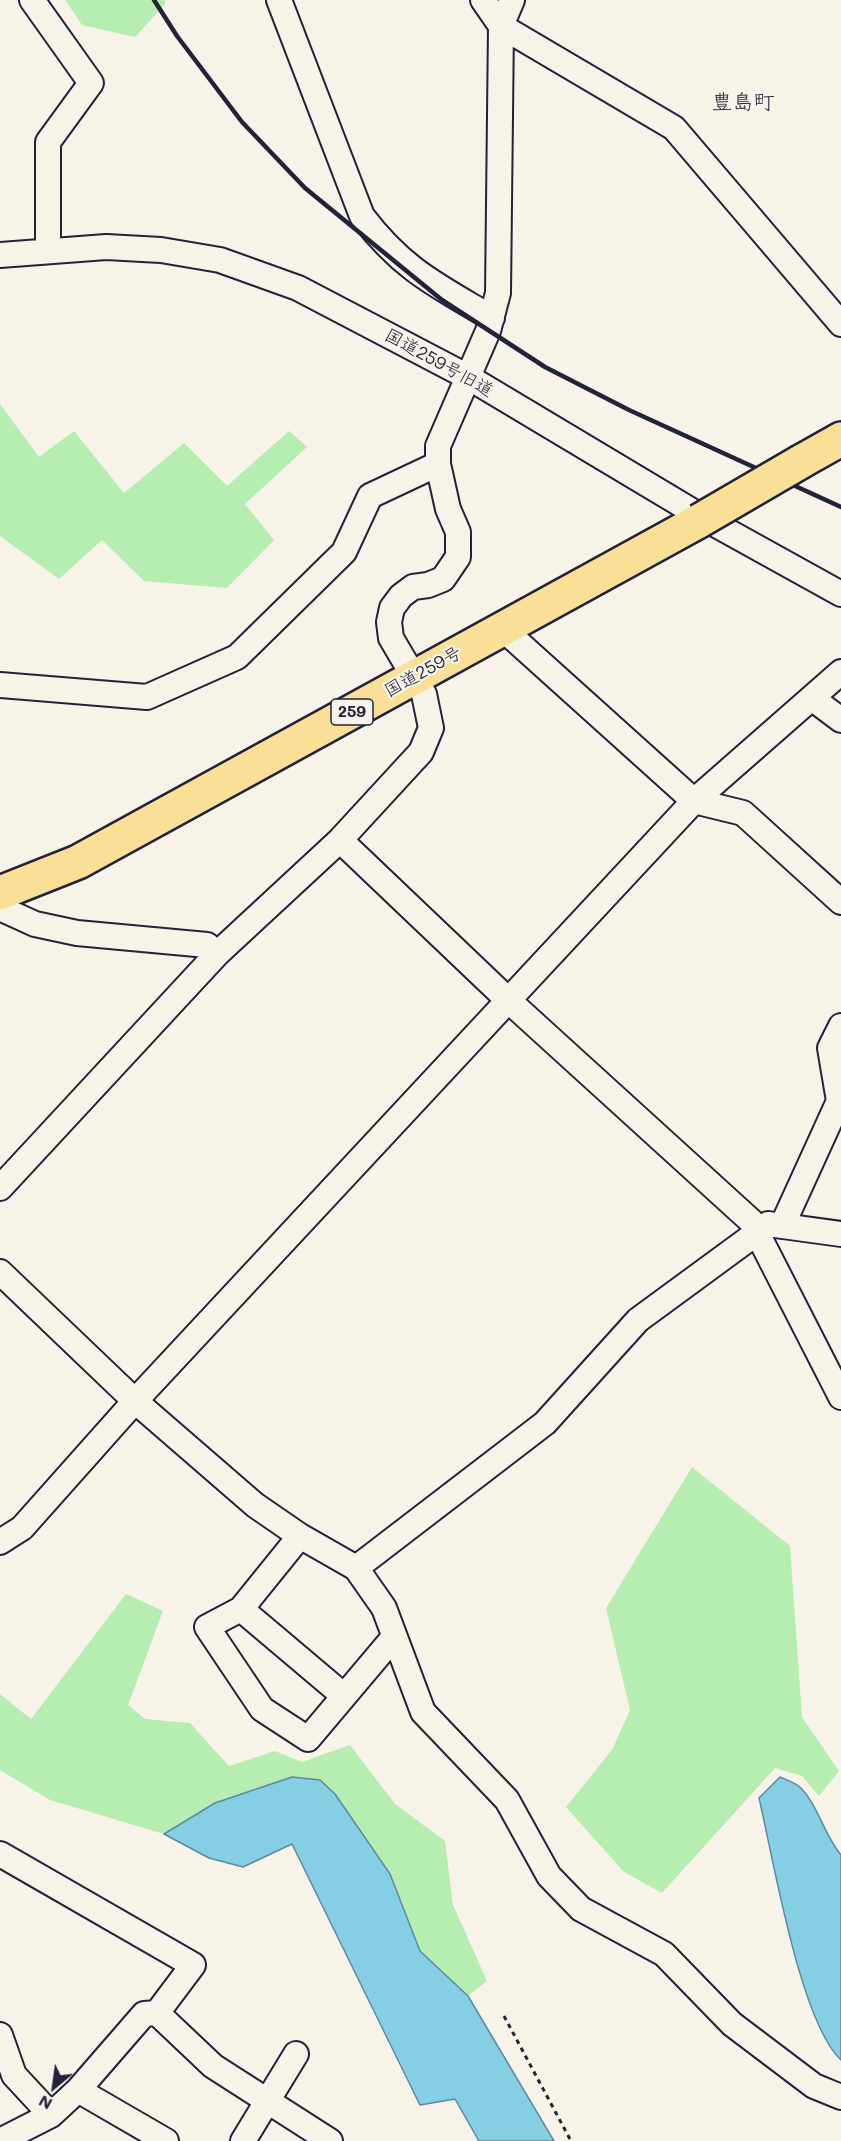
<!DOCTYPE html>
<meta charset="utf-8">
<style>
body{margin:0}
#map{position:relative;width:841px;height:2141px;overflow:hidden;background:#f7f3e8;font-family:Mali,sans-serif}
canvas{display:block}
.north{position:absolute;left:24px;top:2057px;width:60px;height:60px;-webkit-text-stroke:4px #f7f3e8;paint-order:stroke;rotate:209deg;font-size:16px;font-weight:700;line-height:24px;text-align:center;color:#22223b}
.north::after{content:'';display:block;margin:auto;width:21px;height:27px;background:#22223b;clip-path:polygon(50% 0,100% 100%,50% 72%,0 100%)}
</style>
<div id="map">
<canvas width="841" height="2141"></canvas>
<div class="north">N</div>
</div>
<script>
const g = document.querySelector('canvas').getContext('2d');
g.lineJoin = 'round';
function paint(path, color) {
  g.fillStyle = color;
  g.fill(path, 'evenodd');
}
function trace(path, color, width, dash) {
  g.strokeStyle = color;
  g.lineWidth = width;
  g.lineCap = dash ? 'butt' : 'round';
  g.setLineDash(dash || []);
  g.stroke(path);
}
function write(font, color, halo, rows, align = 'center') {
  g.font = font + ' Mali,"Klee One",sans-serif';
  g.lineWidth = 4.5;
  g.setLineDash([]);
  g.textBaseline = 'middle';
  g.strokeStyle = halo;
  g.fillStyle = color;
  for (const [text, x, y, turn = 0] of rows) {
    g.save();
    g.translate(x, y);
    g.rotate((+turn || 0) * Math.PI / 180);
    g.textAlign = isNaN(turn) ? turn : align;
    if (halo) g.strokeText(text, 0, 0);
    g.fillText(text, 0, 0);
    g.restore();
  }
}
paint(new Path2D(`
 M65 0H165V4L135 37 82 25Z
 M0 404 39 457 74 431 124 493 184 443 227 486 289 431 307 447 245 504 274 540 227 588 144 581 102 540 59 579 0 536Z
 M692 1467 790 1546 802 1717 839 1771 819 1796 802 1776 775 1768 662 1893 624 1872 566 1807 612 1750 630 1710 606 1608Z
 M126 1594 163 1611 128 1705 145 1719 190 1723 229 1766 275 1751 302 1762 350 1745 395 1804 445 1841 453 1905 487 1981 468 1996 420 1951 390 1874 292 1777 215 1803 164 1834 50 1800 0 1770V1694L31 1719Z`), '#b6edb0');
const water = new Path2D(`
 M292 1777 320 1780 335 1794 390 1874 420 1951 468 1996 554 2141H479L455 2099 420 2105 292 1844 243 1867 209 1858 164 1834 215 1803Z
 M780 1777C787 1780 796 1783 801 1788 819 1807 823 1833 841 1855V2060C800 2022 773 1857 759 1798Z`);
paint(water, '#85cfe5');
trace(water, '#5d8aa1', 1.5);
const minor = new Path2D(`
 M32 0 91 83 48 142V249
 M279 0 362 216C402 269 436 285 492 318
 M483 0 501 26 674 128 841 324
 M0 255 106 247 161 250 220 260 298 288 468 377 702 517 841 594
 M504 626 513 638 694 801 743 813 841 902
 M0 685 147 697 237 657 344 552 370 496 438 464
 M813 699 841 720
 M340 840 508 1000 751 1221 841 1397
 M4 910 35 924 77 933 207 945 217 954
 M0 1188 217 954 340 840 421 752 431 728 424 694 391 638 389 622 392 608 401 596 413 587 428 585 443 579 458 557V532L448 509 438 464V446L488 331 498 293 501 26 512 0
 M768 1224 841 1234
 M782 1226 839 1101 830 1048 841 1026
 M0 1272 135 1401 255 1505 300 1536 356 1568 384 1608 423 1712 507 1800 549 1876 581 1909 664 1954 732 2024 814 2086 841 2097
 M300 1536 241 1609 207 1627 262 1709 308 1739 394 1637
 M0 1542 22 1528 135 1401 694 801 841 672
 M356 1568 545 1423 638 1320 758 1232
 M241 1609 344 1696
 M0 1854 193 1965 157 2013
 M0 2035 14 2075 51 2115
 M78 2090 166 2141
 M0 2141 51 2115 78 2090 144 2014 157 2013 213 2066 330 2141
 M243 2141 296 2054`);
const highway = new Path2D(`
 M802 461 841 439
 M0 893 78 862 699 521`);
trace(minor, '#22223b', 28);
trace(highway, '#22223b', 38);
trace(new Path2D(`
 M504 2016 571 2141`), '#22223b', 3, [4.5, 4.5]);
trace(minor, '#f7f3e8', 24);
trace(highway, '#fadf96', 33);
trace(new Path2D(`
 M154 0 177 36 242 122 305 188 442 300 545 367 629 410 841 507`), '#22223b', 4.5);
const highwayBridge = new Path2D(`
 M699 521 802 461`);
trace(highwayBridge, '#22223b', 38, []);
trace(highwayBridge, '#fadf96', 33);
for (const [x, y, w] of [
 [352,712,42]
]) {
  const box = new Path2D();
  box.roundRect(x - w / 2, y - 13, w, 26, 4.5);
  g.fillStyle = '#f7f3e8';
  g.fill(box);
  trace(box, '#22223b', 1.5);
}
write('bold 16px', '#22223b', null, [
 ["259",352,712]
]);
write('18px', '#22223b', '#f7f3e8', [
 ["国道259号旧道",439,363,29],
 ["国道259号",423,672,-29]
]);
write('21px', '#22223b', '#f7f3e8', [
 ["豊島町",743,103]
]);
</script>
